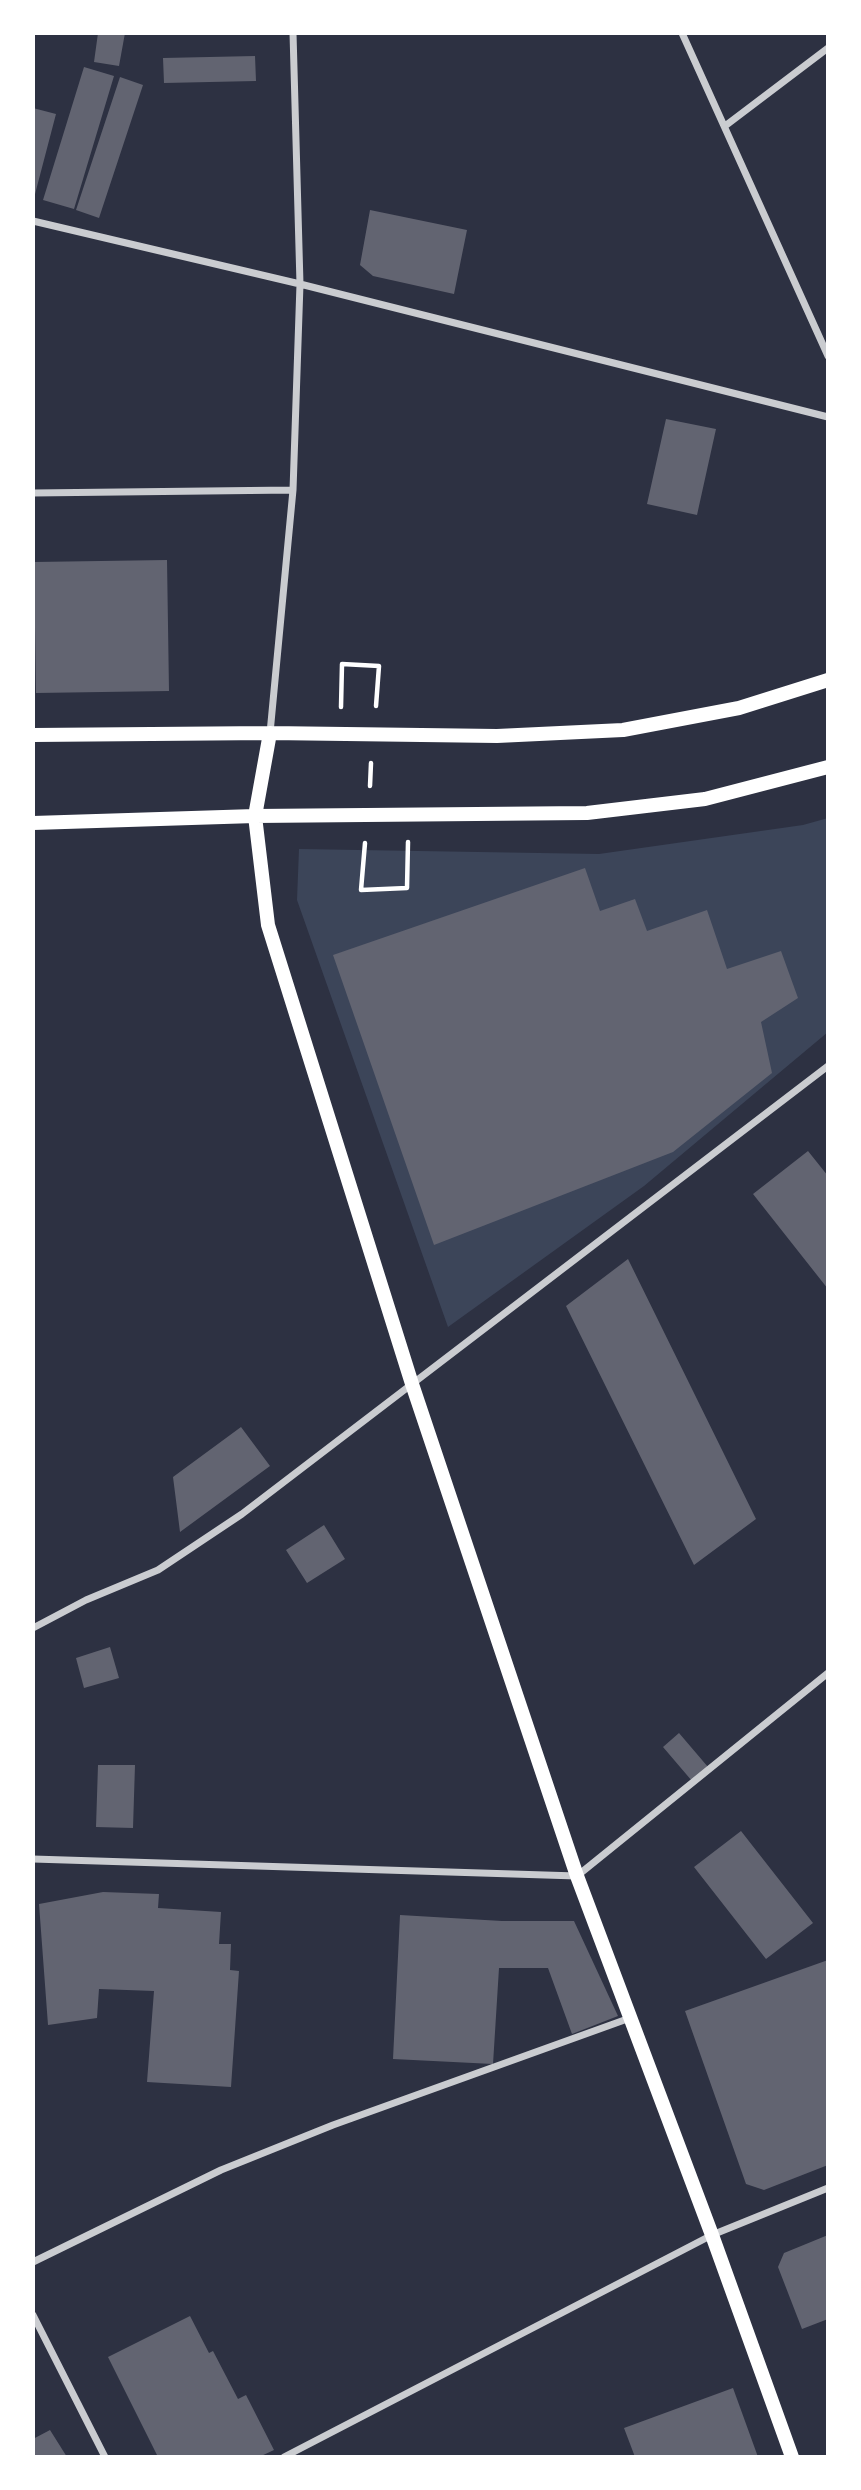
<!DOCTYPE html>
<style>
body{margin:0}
#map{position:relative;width:861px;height:2490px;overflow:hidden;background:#2d3142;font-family:"Space Grotesk",sans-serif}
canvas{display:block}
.frame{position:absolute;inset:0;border:35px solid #fff;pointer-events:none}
</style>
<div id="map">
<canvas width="861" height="2490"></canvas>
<div class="frame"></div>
</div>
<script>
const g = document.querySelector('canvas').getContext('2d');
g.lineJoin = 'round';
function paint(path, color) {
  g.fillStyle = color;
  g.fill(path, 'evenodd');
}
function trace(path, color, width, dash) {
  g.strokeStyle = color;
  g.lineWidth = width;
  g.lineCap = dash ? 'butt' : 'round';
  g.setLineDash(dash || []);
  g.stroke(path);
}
paint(new Path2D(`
 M828 818V1032L644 1186 448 1327 297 900 299 849 599 854 803 825Z`), '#3c4559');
paint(new Path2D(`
 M98 33H125L119 66 94 62Z
 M255 56 256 81 164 83 163 58Z
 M84 67 114 76 74 209 43 200Z
 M120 77 143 85 99 218 76 210Z
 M33 108 56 114 34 198 33 197Z
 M370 210 467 230 454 294 373 276 360 265Z
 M666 419 716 429 697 515 647 504Z
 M167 560 169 691 36 693 34 562Z
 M585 868 600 911 635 899 647 931 707 910 727 969 781 951 798 998 761 1022 772 1073 673 1152 434 1245 333 955Z
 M808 1151 828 1176V1289L753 1194Z
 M628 1259 756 1519 694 1565 566 1306Z
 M241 1427 270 1466 180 1532 173 1477Z
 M324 1525 345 1559 307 1583 286 1550Z
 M110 1647 119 1678 84 1688 76 1658Z
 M679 1733 708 1767 692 1781 663 1747Z
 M98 1765H135L133 1828 96 1827Z
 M741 1831 813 1923 766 1959 694 1867Z
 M103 1892 159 1894 158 1908 221 1912 219 1944H231L230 1970 239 1971 231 2087 147 2082 154 1991 99 1989 97 2018 48 2025 39 1904Z
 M400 1915 502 1921H574L618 2016 572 2034 548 1968H499L493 2064 393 2059Z
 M828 1960V2165L764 2190 746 2184 685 2011Z
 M828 2235V2319L802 2329 778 2267 784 2253Z
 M190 2316 209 2353 213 2351 238 2399 246 2395 274 2450 259 2457H158L108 2357Z
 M733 2388 758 2457H635L624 2428Z
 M50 2430 67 2457H33V2439Z`), '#626471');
trace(new Path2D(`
 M341 707 342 664 379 666 376 706
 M370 786 371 763
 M365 843 361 890 407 888 408 842`), '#fff', 4.5);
trace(new Path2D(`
 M682 33 828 356
 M725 126 828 48
 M33 221 300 284 828 417
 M33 493 293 490
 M270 733 293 490 300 284 293 33
 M33 1628 86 1600 158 1570 242 1514 828 1066
 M33 1859 577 1876 828 1673
 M33 2262 221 2170 333 2125 630 2018
 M33 2315 105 2457
 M284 2457 712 2235 828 2188`), '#caccd0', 7);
trace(new Path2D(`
 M270 733 255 816 268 925 412 1384 577 1876 712 2235 792 2457
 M33 735 270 733 497 736 623 730 739 708 828 680
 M33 823 255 816 587 813 705 799 828 767`), '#fff', 14);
</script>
